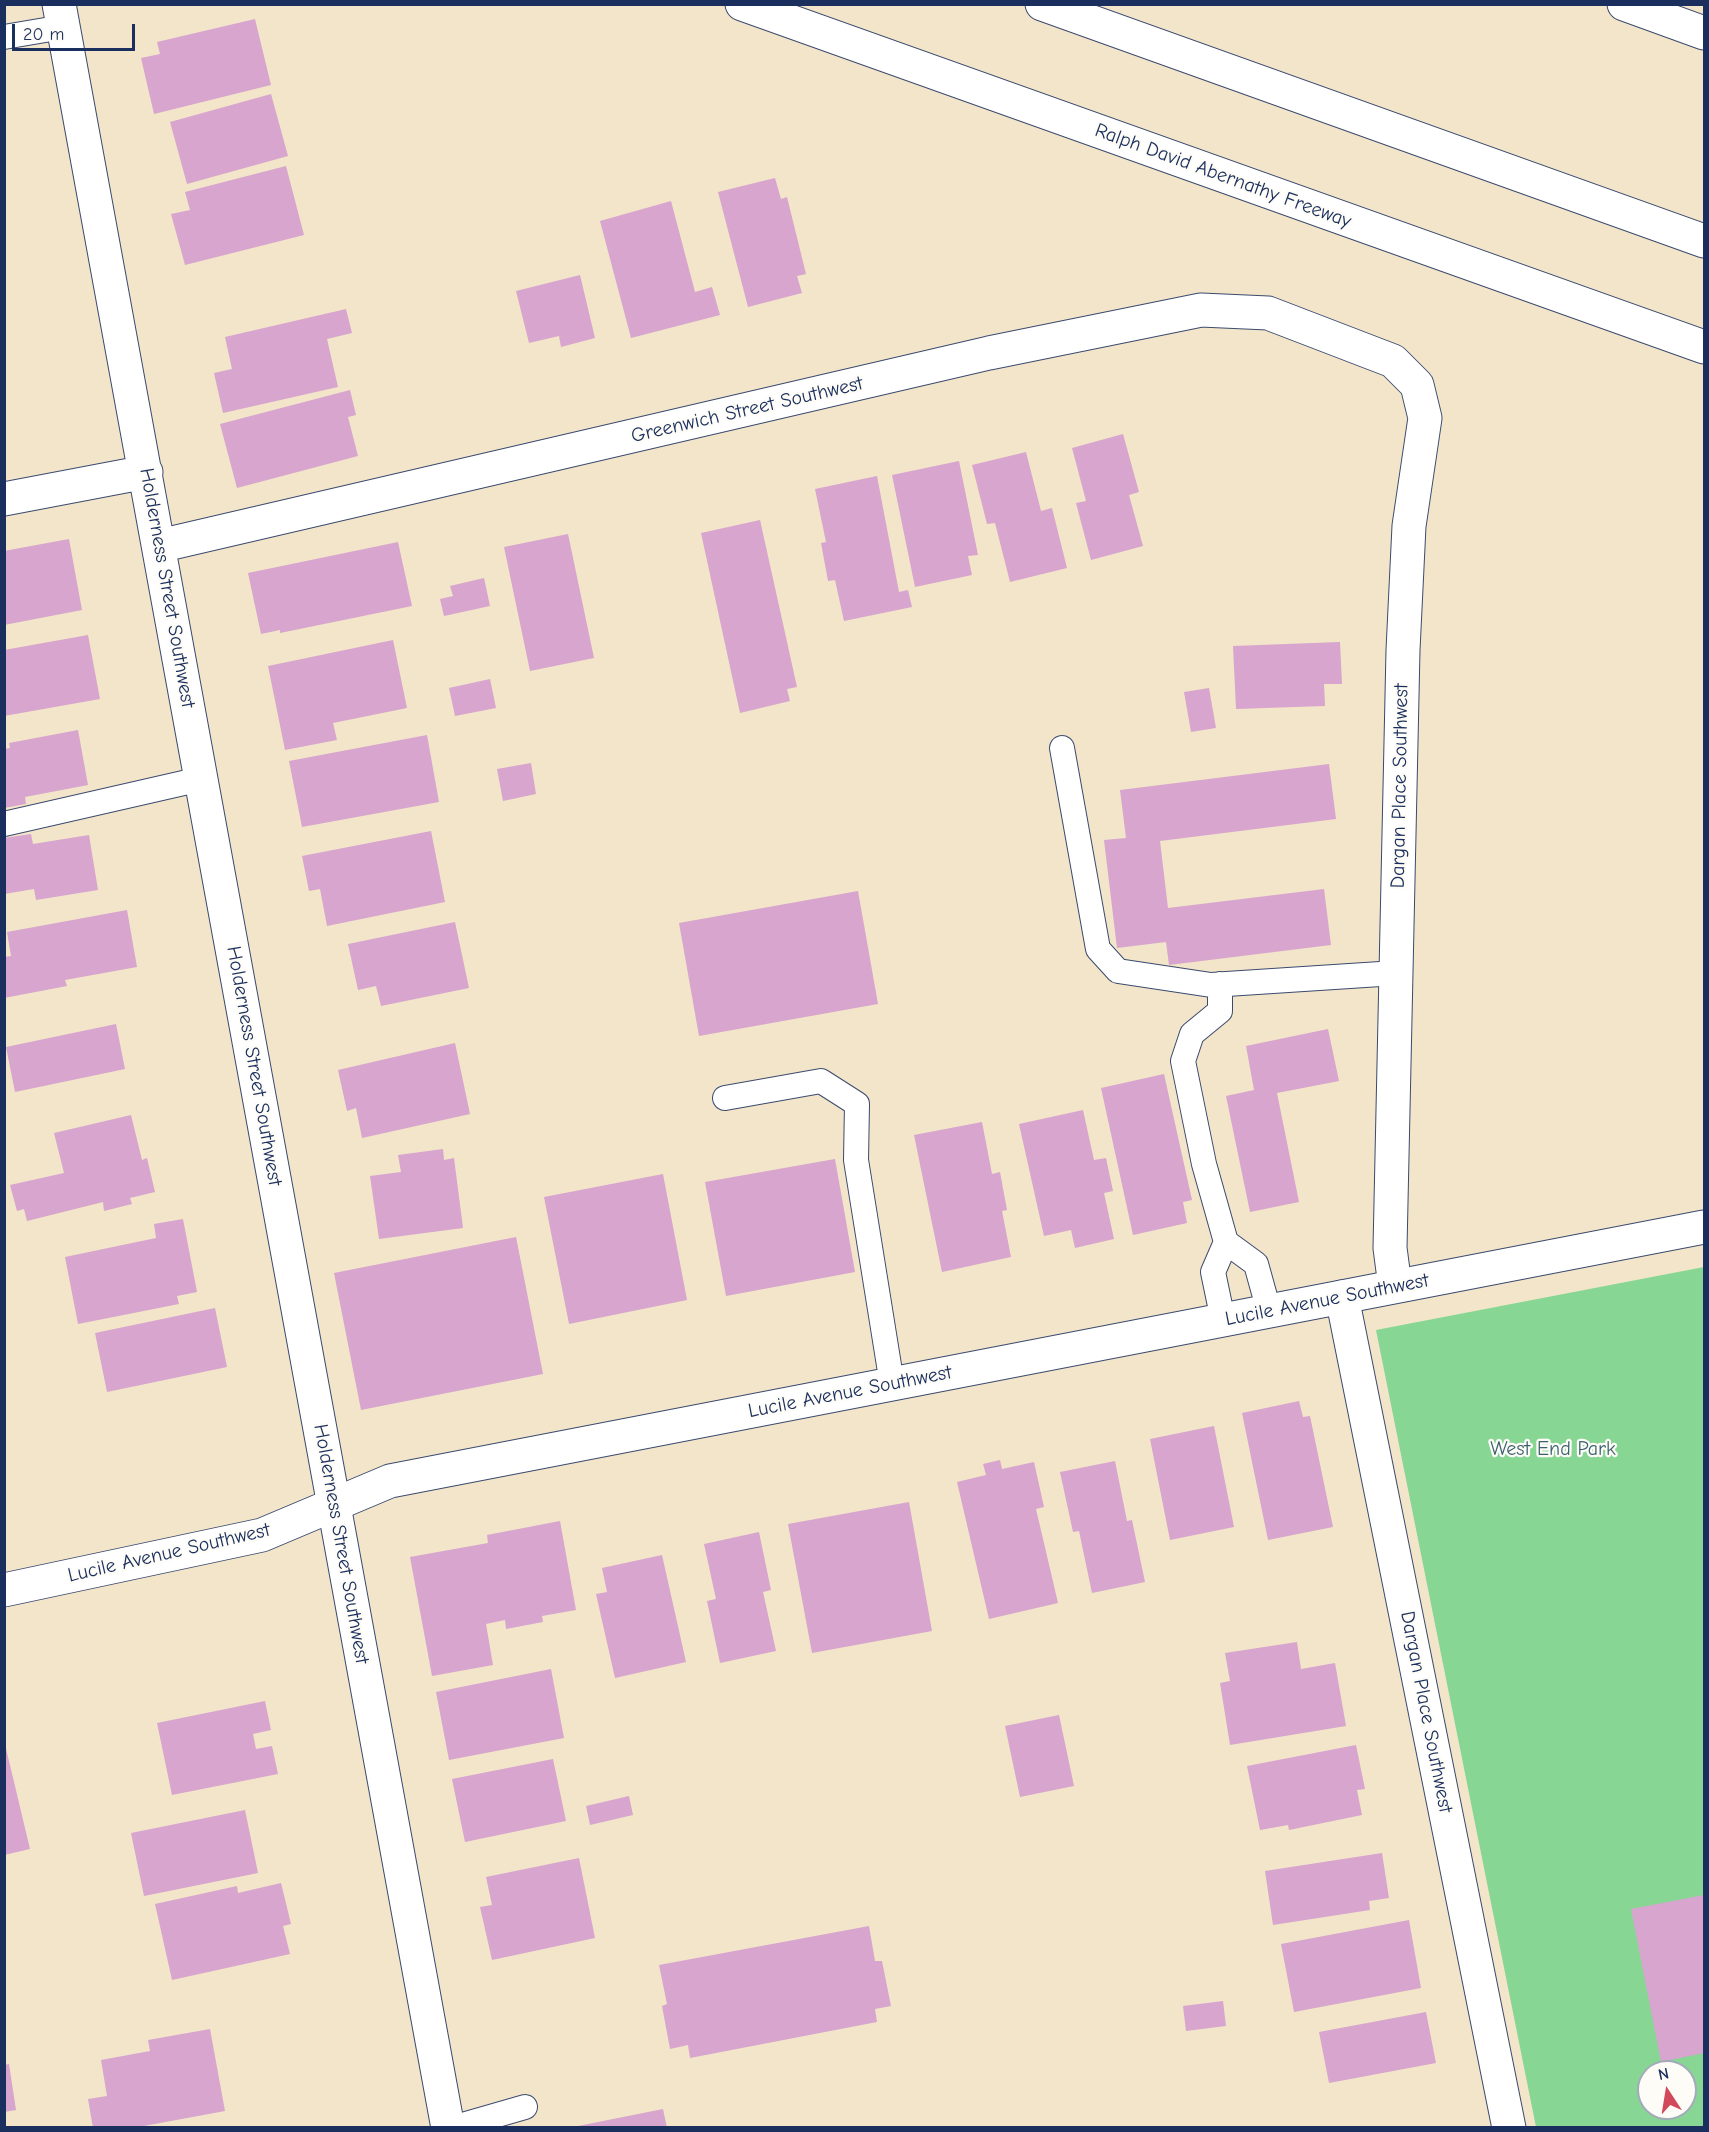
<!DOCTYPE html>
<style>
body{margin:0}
#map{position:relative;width:1709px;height:2132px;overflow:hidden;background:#f2e5ca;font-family:"Comic Neue",sans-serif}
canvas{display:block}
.frame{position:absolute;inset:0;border:6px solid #1b2f5e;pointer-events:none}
.north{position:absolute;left:1637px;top:2060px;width:60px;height:60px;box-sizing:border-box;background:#fdfcf7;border:2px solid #a3aaba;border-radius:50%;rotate:348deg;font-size:16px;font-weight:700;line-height:24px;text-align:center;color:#1b2f5e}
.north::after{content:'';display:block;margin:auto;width:21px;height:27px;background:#d1495b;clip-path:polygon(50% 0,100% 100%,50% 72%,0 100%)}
.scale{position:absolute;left:12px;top:24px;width:123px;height:27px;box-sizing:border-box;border:3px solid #1b2f5e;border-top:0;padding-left:8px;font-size:18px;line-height:21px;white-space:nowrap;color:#1b2f5e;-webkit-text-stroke:4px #fdfcf7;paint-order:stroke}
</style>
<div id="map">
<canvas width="1709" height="2132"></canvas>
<div class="frame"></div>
<div class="north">N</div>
<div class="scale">20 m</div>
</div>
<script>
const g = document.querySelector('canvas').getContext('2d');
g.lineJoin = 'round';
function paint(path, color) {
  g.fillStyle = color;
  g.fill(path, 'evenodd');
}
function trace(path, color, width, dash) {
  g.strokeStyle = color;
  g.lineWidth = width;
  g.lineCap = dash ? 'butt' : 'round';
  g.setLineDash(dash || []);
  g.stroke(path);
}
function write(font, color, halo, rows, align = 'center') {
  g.font = font + ' "Comic Neue",sans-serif';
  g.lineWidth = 4.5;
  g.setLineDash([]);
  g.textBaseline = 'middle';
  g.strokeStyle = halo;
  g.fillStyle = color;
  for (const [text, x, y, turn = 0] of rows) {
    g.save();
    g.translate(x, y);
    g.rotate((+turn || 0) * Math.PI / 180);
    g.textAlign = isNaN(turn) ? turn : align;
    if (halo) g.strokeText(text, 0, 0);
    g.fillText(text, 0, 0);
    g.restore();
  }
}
paint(new Path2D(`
 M1704 1267V2127H1536L1376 1330ZM1649 2072H1685V2108H1649Z`), '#88d694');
paint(new Path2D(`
 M255 19 271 85 154 114 141 58 160 54 157 42Z
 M271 94 288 156 187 184 170 122Z
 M286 166 304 235 185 265 171 214 190 210 185 192Z
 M775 178 781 199 787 197 806 274 797 276 802 293 748 307 718 192Z
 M671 201 695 292 712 287 720 315 631 338 600 221Z
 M580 275 595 338 561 347 559 336 529 343 516 291Z
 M346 309 352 333 327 339 338 387 223 413 214 373 232 369 225 337Z
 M350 390 356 415 348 417 358 456 237 488 220 424Z
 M1123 434 1139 492 1129 495 1143 546 1091 560 1076 503 1086 501 1072 448Z
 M1026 452 1041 511 1052 508 1067 568 1010 582 995 523 987 524 972 465Z
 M959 461 978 555 968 556 972 575 915 587 892 475Z
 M877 476 899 592 908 590 912 607 844 621 835 580 828 581 821 543 826 542 815 489Z
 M760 520 797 687 787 689 790 701 740 713 701 533Z
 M568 534 594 658 530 671 504 547Z
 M69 539 82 610 4 625V551Z
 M398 542 412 606 280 633V630L261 634 248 573Z
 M484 578 490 606 444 616 440 599 453 596 450 586Z
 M88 635 100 699 4 716V650Z
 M393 640 407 708 333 723 337 740 285 750 268 666Z
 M1340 642 1342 684H1324L1325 706 1236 709 1233 646Z
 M490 679 496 708 455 716 449 688Z
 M1209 688 1216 728 1191 732 1184 692Z
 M78 730 88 785 25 797 26 804 4 808V749L10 748 9 743Z
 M427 735 439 802 302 827 289 761Z
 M531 763 536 794 503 801 497 769Z
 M1329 764 1336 819 1160 841 1168 908 1324 889 1331 945 1169 965 1166 942 1117 948 1104 840 1126 838 1120 790Z
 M431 831 445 902 327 926 320 889 309 891 302 856Z
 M31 834 33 844 89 835 98 890 36 900 34 889 4 894V838Z
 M858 891 878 1004 699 1036 679 923Z
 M127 910 137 967 65 980 67 986 4 998V957L11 956 7 932Z
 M455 922 469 988 381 1006 376 986 358 990 348 944Z
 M116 1024 125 1069 15 1092 6 1047Z
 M1328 1029 1339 1081 1277 1093 1299 1202 1250 1212 1226 1096 1254 1090 1246 1046Z
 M455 1043 470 1114 362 1138 356 1108 347 1111 338 1070Z
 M1164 1074 1192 1200 1183 1202 1187 1223 1133 1235 1101 1088Z
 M1083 1110 1094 1160 1106 1158 1113 1191 1104 1193 1114 1239 1075 1248 1071 1230 1044 1236 1019 1124Z
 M131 1115 142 1160 147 1158 155 1192 130 1198 132 1204 104 1211 103 1202 27 1221 24 1209 17 1211 10 1185 64 1173 54 1133Z
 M982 1122 992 1174 1000 1172 1007 1210 1002 1211 1011 1257 942 1272 914 1135Z
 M443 1149 444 1160 454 1158 463 1228 379 1239 370 1176 401 1172 398 1155Z
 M835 1159 855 1272 726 1296 705 1182Z
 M663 1174 687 1300 569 1324 544 1197Z
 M183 1219 197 1292 177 1296 179 1304 78 1324 65 1257 156 1238 154 1224Z
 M516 1237 543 1374 361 1410 334 1273Z
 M215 1308 227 1367 107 1392 95 1333Z
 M1299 1401 1303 1417 1310 1416 1333 1527 1268 1540 1242 1413Z
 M1214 1426 1234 1527 1170 1540 1150 1439Z
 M1000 1460 1002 1469 1034 1462 1044 1507 1036 1509 1058 1603 989 1619 957 1482 986 1475 983 1464Z
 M1115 1461 1127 1521 1132 1520 1145 1582 1092 1593 1079 1531 1073 1532 1060 1472Z
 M909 1502 932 1631 812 1653 788 1524Z
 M560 1521 576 1610 542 1616 543 1622 506 1629 505 1620 486 1624 493 1665 432 1676 410 1557 488 1543 487 1535Z
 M759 1532 771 1590 763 1592 776 1651 720 1663 707 1601 716 1599 704 1544Z
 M662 1555 686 1662 615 1678 596 1594 607 1592 602 1568Z
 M1297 1642 1301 1669 1335 1663 1346 1726 1230 1745 1220 1683 1230 1681 1225 1653Z
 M551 1669 564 1738 449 1760 436 1692Z
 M265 1701 271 1730 253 1734 256 1749 272 1746 278 1774 172 1795 157 1723Z
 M1059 1715 1074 1786 1020 1797 1005 1726Z
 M4 1740 30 1849 4 1855Z
 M1356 1745 1365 1789 1357 1790 1362 1815 1289 1830 1288 1825 1260 1830 1247 1766Z
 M553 1759 566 1821 465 1842 452 1779Z
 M629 1796 633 1815 590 1825 586 1806Z
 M245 1810 258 1873 144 1896 131 1833Z
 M1382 1853 1389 1898 1369 1901 1370 1910 1273 1925 1265 1871Z
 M579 1858 595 1938 492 1960 480 1907 492 1905 486 1877Z
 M281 1883 291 1924 283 1926 290 1954 172 1980 155 1904 237 1886 238 1893Z
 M1704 1895V2053L1661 2062 1631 1909Z
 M1409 1920 1421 1988 1294 2012 1281 1944Z
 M869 1926 875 1961H882L891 2006 875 2009 877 2022 690 2058 688 2045 670 2049 662 2006 667 2004 659 1965Z
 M1223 2001 1226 2026 1186 2031 1183 2006Z
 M1426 2012 1436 2063 1329 2083 1319 2032Z
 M210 2029 225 2111 133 2128H93L88 2099 107 2096 101 2060 150 2051 148 2040Z
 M9 2064 16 2110 4 2112V2065Z
 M663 2109 667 2128H578V2126Z`), '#d7a5cd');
const lane = new Path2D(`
 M4 37 63 27
 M1062 748 1098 949 1118 971 1211 985 1396 973
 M4 824 201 779
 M1220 984V1011L1192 1034 1183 1061 1204 1164 1226 1242
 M725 1098 821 1081 857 1104 856 1160 892 1384
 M1223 1320 1213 1272 1226 1242 1256 1264 1269 1311
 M452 2128 525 2107`);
const street = new Path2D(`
 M59 4 448 2128
 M1624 4 1704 33
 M4 499 146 472
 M159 546 989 353 1201 310 1268 313 1393 361 1417 385 1425 418 1409 526 1403 650 1390 1248 1395 1286
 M1342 1297 1509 2128`);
const secondary = new Path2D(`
 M4 1590 262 1535 390 1481 1704 1227`);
const highway = new Path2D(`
 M742 4 1704 347
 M1042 4 1704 241`);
trace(lane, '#3b4a6e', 26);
trace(street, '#3b4a6e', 35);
trace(secondary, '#3b4a6e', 35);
trace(highway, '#3b4a6e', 35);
trace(lane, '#fff', 24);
trace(street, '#fff', 33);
trace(secondary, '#fff', 33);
trace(highway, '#fff', 33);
write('20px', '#1b2f5e', '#fdfcf7', [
 ["Ralph David Abernathy Freeway",1223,176,20],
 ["Greenwich Street Southwest",747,410,-13],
 ["Holderness Street Southwest",167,588,80],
 ["Dargan Place Southwest",1400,786,-89],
 ["Holderness Street Southwest",254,1066,80],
 ["Lucile Avenue Southwest",1327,1300,-11],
 ["Lucile Avenue Southwest",850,1392,-11],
 ["Holderness Street Southwest",341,1544,80],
 ["Lucile Avenue Southwest",169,1553,-13],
 ["Dargan Place Southwest",1426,1712,79]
]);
write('20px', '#3c616e', '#fdfcf7', [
 ["West End Park",1553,1449]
]);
</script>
